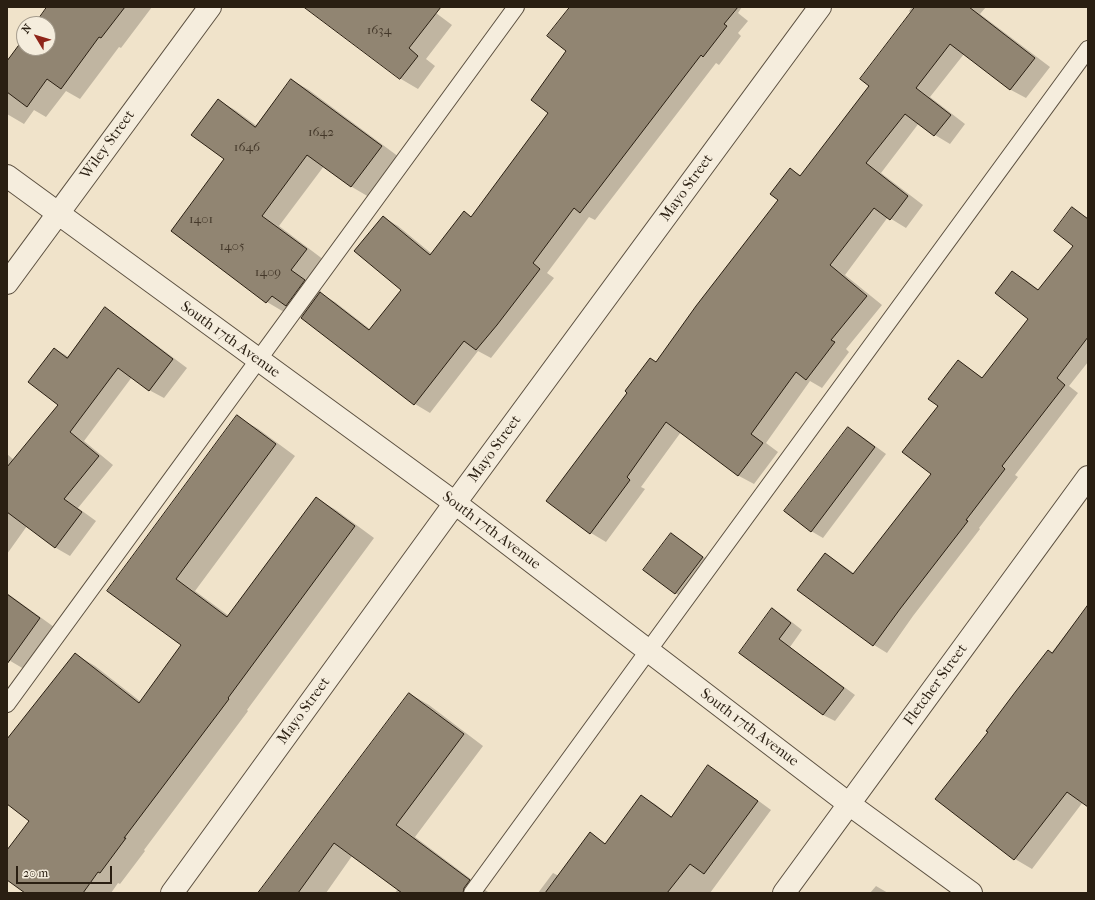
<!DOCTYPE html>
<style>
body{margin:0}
#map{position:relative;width:1095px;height:900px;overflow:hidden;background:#f0e3ca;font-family:"IM FELL French Canon",serif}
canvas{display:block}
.frame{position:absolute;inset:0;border:8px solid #2a1f12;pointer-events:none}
.north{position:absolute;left:16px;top:16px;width:40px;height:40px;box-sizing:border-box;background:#f5eddd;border:1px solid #a49b8c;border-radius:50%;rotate:308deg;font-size:11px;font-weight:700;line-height:16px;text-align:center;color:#2a1f12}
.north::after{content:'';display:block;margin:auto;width:14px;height:18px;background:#8f2418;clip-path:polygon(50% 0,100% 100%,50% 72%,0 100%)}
.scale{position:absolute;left:16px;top:866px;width:96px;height:18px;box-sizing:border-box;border:2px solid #2a1f12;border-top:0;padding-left:5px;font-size:12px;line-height:14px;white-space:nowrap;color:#2a1f12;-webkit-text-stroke:3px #f5eddd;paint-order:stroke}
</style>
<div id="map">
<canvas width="1095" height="900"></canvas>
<div class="frame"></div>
<div class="north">N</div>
<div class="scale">20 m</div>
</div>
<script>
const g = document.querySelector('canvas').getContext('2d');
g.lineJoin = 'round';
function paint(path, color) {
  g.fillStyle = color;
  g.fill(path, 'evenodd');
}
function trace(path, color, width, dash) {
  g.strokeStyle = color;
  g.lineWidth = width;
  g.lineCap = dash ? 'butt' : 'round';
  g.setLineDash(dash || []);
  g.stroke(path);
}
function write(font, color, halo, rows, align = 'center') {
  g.font = font + ' "IM FELL French Canon",serif';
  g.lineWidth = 4;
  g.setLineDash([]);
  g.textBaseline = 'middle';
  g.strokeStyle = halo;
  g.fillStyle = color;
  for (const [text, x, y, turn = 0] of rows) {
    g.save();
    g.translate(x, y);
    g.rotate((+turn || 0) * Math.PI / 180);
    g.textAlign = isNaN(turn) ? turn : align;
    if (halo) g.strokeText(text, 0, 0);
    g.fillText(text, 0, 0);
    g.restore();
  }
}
paint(new Path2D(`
 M48 7H152L121 48 119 47 80 99 66 91 46 117 34 110 24 124 7 114V57L10 59 24 40V48H48V24H36Z
 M306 7H428L452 25 426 59 435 66 418 89 401 79Z
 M595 7H742L738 13 748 21 738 33 741 36 719 65 716 63 595 220 589 217 547 273 554 278 491 358 478 351 430 413 415 404 302 318 304 316 288 307 284 312 267 302 172 231 226 159 218 100 235 110 257 126 292 80 309 90 399 157 369 197 352 187 324 166 279 226 324 260 308 281 321 291 320 293 335 302 371 330 403 290 383 217 398 226 432 254 464 212 472 217 550 113 567 51Z
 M912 7H986L980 14 1050 67 1026 98 1011 90 964 54 930 97 965 124 950 144 935 135 919 123 881 173 923 205 906 228 888 217 845 275 882 305 846 349 849 352 822 388 810 381 766 443 778 452 754 484 739 476 681 432 641 487 645 489 606 542 591 533 547 501 656 362 779 200 790 169 802 176 871 86 911 13 909 11Z
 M1072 209 1088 218V362L1069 386 1078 393 1015 475 1018 477 979 528 980 529 913 616 887 653 874 645 798 590 825 554 838 562 855 574 932 473 939 406 958 361 983 378 1029 318 1012 272 1026 280 1039 290 1074 246Z
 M105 309 119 317 187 368 164 398 149 390 132 377 84 441 113 465 78 508 96 521 70 556 56 548 27 526 7 554V454L14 460 60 405 55 349 69 357Z
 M237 417 257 428 295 456 195 591 229 616 316 498 336 510 374 538 247 710 248 711 144 850 145 851 120 884 118 883 111 893H27L7 878V852L30 820 7 803V741L75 654 95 666 141 702 182 645 108 590Z
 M848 428 860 435 886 454 823 538 811 531Z
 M671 534 683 541 714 565 687 600 675 593Z
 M7 593 54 627 24 669 7 659Z
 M1088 606V805L1083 802 1032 869 1015 859 937 799Z
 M772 609 784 616 802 630 790 647 855 695 835 721 823 715 740 653Z
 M410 694 429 705 483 746 415 837 488 892V893H395L398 889 352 856 326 893H259Z
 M708 767 722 774 771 810 710 893H538L553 873 559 876 590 834 606 844 641 796 655 804 672 817Z
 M876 886 888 893H870Z`), '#0003');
const building = new Path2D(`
 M47 7H125L101 38 99 37 61 89 47 79 27 107 7 92V61L24 38V48H48V24H35Z
 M304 7H441L409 48 418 56 400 79Z
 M570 7H738L724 24 727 26 703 57 701 55 580 213 574 208 533 263 540 269 497 325 476 350 464 341 414 405 301 318 320 292 369 330 401 290 354 251 383 216 430 255 464 211 471 217 548 113 531 100 566 51 547 36Z
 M915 7H969L1035 58 1010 90 950 44 916 88 951 115 934 136 905 114 866 163 908 196 890 220 874 208 830 265 867 296 831 340 835 342 806 380 796 372 751 434 763 443 738 476 666 422 627 477 630 480 590 534 546 501 627 393 625 391 650 358 656 362 696 306 778 200 770 194 790 168 800 176 869 86 860 79Z
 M291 79 382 146 351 187 307 155 262 216 307 249 291 270 305 280 286 306 272 296 266 303 171 231 224 159 191 135 218 99 255 127Z
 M1072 207 1088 219V337L1057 378 1065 385 1002 466 1005 469 966 520 968 521 900 609 873 646 797 590 825 553 853 574 931 474 902 452 938 406 928 399 958 360 982 378 1028 319 995 293 1012 271 1038 290 1073 246 1054 231Z
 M105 307 173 359 149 391 118 368 70 432 99 456 64 499 82 512 55 548 7 512V467L58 405 28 382 54 348 67 358Z
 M237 415 276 444 176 579 227 617 316 497 355 526 228 698 229 699 124 838H126L100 873 98 872 83 893H25L7 880V850L29 821 7 804V739L75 653 139 703 181 645 107 591Z
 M848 427 875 447 811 532 784 511Z
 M671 533 703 557 675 594 643 570Z
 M7 594 40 618 7 664Z
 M1088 605V807L1067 792 1014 860 935 799 988 732 986 731 1016 691 1048 650 1052 653Z
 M772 608 791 623 779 639 844 688 823 715 739 653Z
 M409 693 464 734 396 825 470 880 464 888 463 893H402L334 843 298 893H258Z
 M708 765 758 801 704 874 690 864 667 893H545L590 832 605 844 641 795 671 817Z`);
paint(building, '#918572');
trace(building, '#2a1f12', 1);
const service = new Path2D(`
 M7 704 516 7
 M472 893 648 651 1088 49`);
const minor = new Path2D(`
 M7 176 455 503 849 804 971 893
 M7 283 210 7
 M172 893 455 503 820 7
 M784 893 1088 477`);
trace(service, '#5c5040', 18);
trace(minor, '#5c5040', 24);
trace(service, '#f5eddd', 16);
trace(minor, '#f5eddd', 22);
write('13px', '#44382a', null, [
 ["1634",379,31],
 ["1642",321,133],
 ["1646",247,148],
 ["1401",201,220],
 ["1405",232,247],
 ["1409",268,273]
]);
write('15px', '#2a1f12', '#f5eddd', [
 ["Wiley Street",108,145,-54],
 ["Mayo Street",687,188,-54],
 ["South 17th Avenue",230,340,36],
 ["Mayo Street",495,449,-54],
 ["South 17th Avenue",491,531,37],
 ["Fletcher Street",936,685,-54],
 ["Mayo Street",304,711,-54],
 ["South 17th Avenue",749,728,37]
]);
</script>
